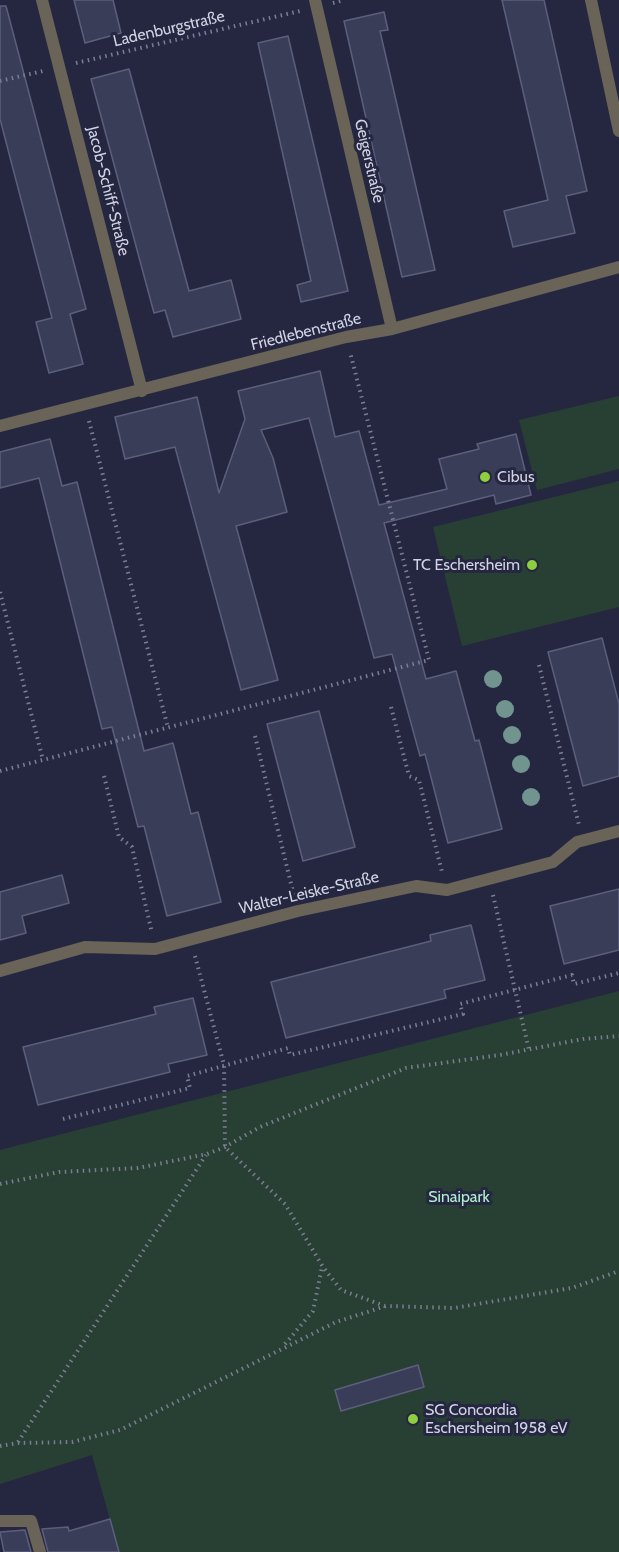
<!DOCTYPE html>
<meta charset="utf-8">
<style>
body{margin:0}
canvas{display:block;background:#252741}
</style>
<canvas width="619" height="1552"></canvas>
<script>
const g = document.querySelector('canvas').getContext('2d');
g.lineJoin = 'round';
function paint(path, color) {
  g.fillStyle = color;
  g.fill(path, 'evenodd');
}
function trace(path, color, width, dash) {
  g.strokeStyle = color;
  g.lineWidth = width;
  g.lineCap = dash ? 'butt' : 'round';
  g.setLineDash(dash || []);
  g.stroke(path);
}
function write(font, color, halo, rows, align = 'center') {
  g.font = font + ' Cabin,sans-serif';
  g.lineWidth = 6;
  g.setLineDash([]);
  g.textBaseline = 'middle';
  g.strokeStyle = halo;
  g.fillStyle = color;
  for (const [text, x, y, turn = 0] of rows) {
    g.save();
    g.translate(x, y);
    g.rotate((+turn || 0) * Math.PI / 180);
    g.textAlign = isNaN(turn) ? turn : align;
    if (halo) g.strokeText(text, 0, 0);
    g.fillText(text, 0, 0);
    g.restore();
  }
}
paint(new Path2D(`
 M619 396V469L537 490 519 420Z
 M619 481V607L462 646 433 527Z
 M619 991V1552H119L92 1455 0 1484V1150Z`), '#283f33');
const building = new Path2D(`
 M74 0H113L121 33 85 43Z
 M502 0H544L587 191 566 196 575 233 513 247 504 211 548 200Z
 M0 6H6L86 309 70 314 83 364 49 373 36 322 52 318 0 119Z
 M384 12 388 30 380 31 435 270 402 277 344 21Z
 M288 36 348 291 301 302 297 285 311 281 258 43Z
 M129 69 189 291 231 280 241 319 173 337 165 310 154 313 91 79Z
 M320 371 335 437 359 431 379 505 447 489 439 459 479 449 477 444 516 434 531 495 496 504 494 495 384 523 426 679 456 671 475 741 479 740 502 829 448 843 425 754 420 756 392 654 374 658 309 418 261 430 273 458 287 512 236 526 278 680 241 690 175 447 125 459 115 417 197 397 219 493 245 419 238 391Z
 M50 439 62 486 77 482 144 751 173 743 191 814 198 812 221 902 167 916 144 826 138 827 112 727 102 729 39 478 0 488V452Z
 M602 638 619 704V776L583 786 548 652Z
 M319 711 355 847 303 861 267 724Z
 M62 875 69 903 22 916 26 933 0 940V892Z
 M619 889V950L564 964 550 906Z
 M471 925 485 980 444 990 446 998 286 1038 271 982 431 941 430 935Z
 M193 998 207 1055 168 1064 170 1072 38 1105 23 1047 156 1014 154 1007Z
 M418 1365 424 1387 341 1411 335 1390Z
 M110 1519 119 1552H48L42 1529 68 1527 69 1531Z
 M25 1530 31 1552H4L0 1532Z`);
paint(building, '#393d57');
trace(building, '#5c5f7c', 1.5);
trace(new Path2D(`
 M333 3 344 0
 M76 63 300 11
 M0 81 43 71
 M89 421 168 728
 M0 592 43 760
 M539 665 579 825
 M391 707 409 776 419 780 442 872
 M255 736 294 896
 M0 771 429 660 350 352
 M104 776 119 837 132 847 152 933
 M493 895 529 1050
 M195 956 224 1065 225 1147 285 1204 323 1267 341 1290 385 1306
 M63 1119 190 1088 187 1076 288 1048 290 1055 463 1014 460 1004 572 975 574 984 619 973
 M0 1184 59 1172 138 1168 207 1154 225 1147 260 1127 406 1068 500 1055 583 1039 619 1036
 M285 1344 313 1311 322 1267
 M18 1442 206 1155
 M0 1446 18 1443 72 1442 120 1430 336 1322 386 1306 454 1308 572 1288 619 1271`), '#7b7d92', 4, [1.5, 4.5]);
trace(new Path2D(`
 M0 1521H31L40 1552`), '#696457', 12);
trace(new Path2D(`
 M42 0 142 391
 M315 0 392 329
 M591 0 619 131
 M0 426 346 337 392 329 619 267
 M0 971 85 947 155 949 298 911 416 886 447 890 553 862 577 842 619 831`), '#696457', 12);
g.fillStyle = '#71948e';
for (const [x, y] of [
 [493,679],
 [505,709],
 [512,735],
 [521,764],
 [531,797]
]) {
  g.beginPath();
  g.arc(x, y, 9, 0, 2 * Math.PI);
  g.fill();
}
for (const [x, y, r, color] of [
 [485,477,6,"#8fcd41"],
 [532,565,6,"#8fcd41"],
 [413,1419,6,"#8fcd41"]
]) {
  const dot = new Path2D();
  dot.arc(x, y, r, 0, 2 * Math.PI);
  g.fillStyle = color;
  g.fill(dot);
  trace(dot, '#252741', 2);
}
write('16px', '#d1d3e4', '#252741', [
 ["Ladenburgstraße",169,29,-13],
 ["Geigerstraße",369,161,77],
 ["Jacob-Schiff-Straße",108,191,76],
 ["Friedlebenstraße",306,332,-14],
 ["Walter-Leiske-Straße",309,893,-13]
]);
write('16px', '#d1d3e4', '#252741', [
 ["Cibus",497,477],
 ["TC Eschersheim",520,565,"right"],
 ["SG Concordia",425,1410],
 ["Eschersheim 1958 eV",425,1428]
], 'left');
write('16px', '#b0edcd', '#252741', [
 ["Sinaipark",459,1197]
]);
</script>
